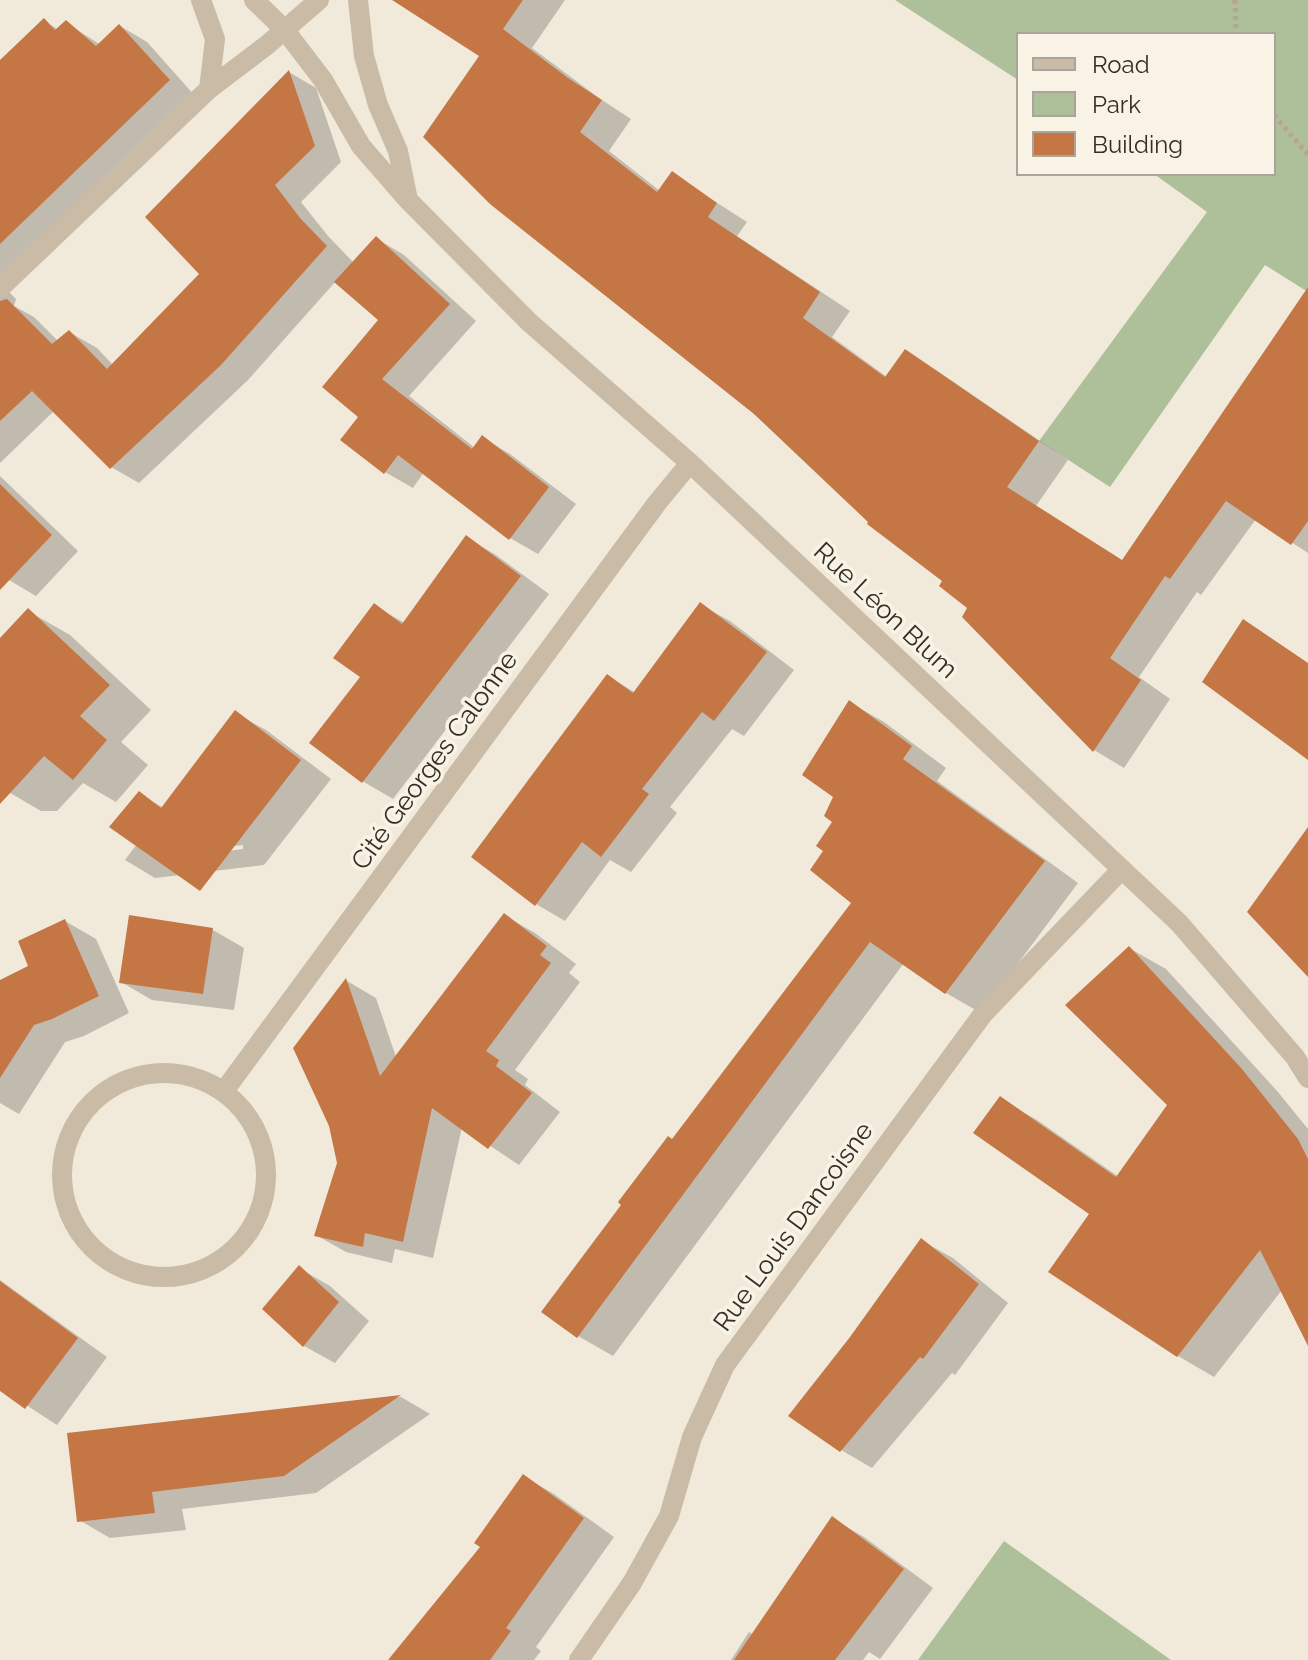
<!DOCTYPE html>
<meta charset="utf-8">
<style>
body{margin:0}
#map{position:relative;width:1308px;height:1660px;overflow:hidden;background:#f1eada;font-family:Raleway,sans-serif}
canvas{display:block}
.legend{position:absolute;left:1016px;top:32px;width:260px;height:144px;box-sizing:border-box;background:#f9f3e6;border:2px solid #aba49a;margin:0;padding:10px 14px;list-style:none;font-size:24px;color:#352e27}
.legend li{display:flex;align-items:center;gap:16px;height:40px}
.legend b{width:40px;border:2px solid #aba49a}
</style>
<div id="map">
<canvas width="1308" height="1660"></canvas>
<ul class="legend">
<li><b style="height:10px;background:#c9bba6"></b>Road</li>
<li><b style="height:22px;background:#aec09a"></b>Park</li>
<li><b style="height:22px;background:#c57645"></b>Building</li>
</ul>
</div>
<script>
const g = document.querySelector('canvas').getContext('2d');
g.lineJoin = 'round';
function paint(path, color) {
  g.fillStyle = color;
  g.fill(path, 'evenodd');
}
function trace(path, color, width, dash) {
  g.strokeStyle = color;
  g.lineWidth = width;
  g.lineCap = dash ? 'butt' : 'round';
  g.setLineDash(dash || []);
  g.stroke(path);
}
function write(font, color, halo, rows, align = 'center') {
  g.font = font + ' Raleway,sans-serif';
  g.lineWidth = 7;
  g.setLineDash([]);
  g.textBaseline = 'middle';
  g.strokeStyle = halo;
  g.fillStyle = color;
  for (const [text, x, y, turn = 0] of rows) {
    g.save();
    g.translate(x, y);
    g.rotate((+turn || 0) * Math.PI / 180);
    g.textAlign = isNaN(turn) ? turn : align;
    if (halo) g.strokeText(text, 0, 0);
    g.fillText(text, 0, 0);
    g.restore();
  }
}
paint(new Path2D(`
 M895 0H1308V292L1265 265 1110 487 1039 441 1207 212 1154 174H1274V34H1018V80Z
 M1004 1541 1171 1660H918Z`), '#aec09a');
paint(new Path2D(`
 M397 0H565L532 48 599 98 631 119 609 151 660 191 672 174 747 222 737 236 850 311 832 337 887 377 906 352 936 370 1068 460 1036 506 1123 561 1308 295V553L1256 519 1201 595 1197 592 1139 677 1170 699 1124 768 1094 750 945 581 871 522 482 56Z
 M44 21 59 30 66 23 101 45 120 26 147 42 196 97 2 285 16 299 14 306 34 317 59 342 69 332 97 348 113 365 202 274 289 72 316 88 341 162 301 202 328 236 354 263 377 239 404 255 476 321 409 396 475 448 483 438 510 454 576 504 538 554 510 538 424 472 413 488 385 472 360 416 381 320 336 281 248 380 139 483 111 467 55 410 0 463V63Z
 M0 476 78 551 36 596 9 580 0 571Z
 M467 538 496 555 549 594 393 799 364 782 312 743 363 676 374 606 405 623Z
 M701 605 730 621 794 670 744 736 732 729 670 807 677 813 631 872 610 860 565 921 536 904 607 676 636 693Z
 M28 611 70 635 151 710 121 742 148 765 116 802 83 783 57 811H41L0 787V641Z
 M849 702 884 722 946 768 937 781 1078 883 981 1013 946 993 904 963 613 1356 578 1336 673 1142 853 903 825 850 835 821Z
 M235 713 266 730 331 779 264 865 155 878 125 860 137 844 139 794 164 808ZM243 845V849L157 859 153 855Z
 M505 916 535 933 576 964 569 973 580 982 515 1070 528 1079 525 1085 560 1112 519 1165 462 1127 433 1258 395 1249 392 1263 346 1252 316 1235 339 1163 347 981 376 998 396 1057Z
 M131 918 213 930 244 948 234 1010 152 1000 121 982Z
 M65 921 96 939 129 1013 84 1036 65 1042 19 1114 0 1103V983L31 967Z
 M1129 948 1166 969 1278 1092 1308 1129V1342L1282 1290 1214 1377 1178 1356 1092 1213 1000 1099 1037 1120 1119 1177 1170 1105Z
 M922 1241 953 1258 1008 1303 955 1375 952 1373 872 1468 841 1450 852 1338Z
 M299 1268 330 1286 369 1321 335 1363 304 1346Z
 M0 1280 107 1357 57 1425 0 1388Z
 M401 1397 430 1414 316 1493 182 1509 186 1530 110 1538 79 1520 69 1435Z
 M523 1476 554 1494 614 1537 536 1647 541 1651 534 1660H408L483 1546Z
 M833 1519 864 1537 933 1588 880 1659 869 1652 863 1660H731L749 1632 754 1635Z`), '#0003');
paint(new Path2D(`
 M392 0H523L503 29 568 78 602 100 580 132 657 192 672 171 717 203 708 217 820 292 803 318 885 377 905 349 1039 441 1007 487 1122 560 1308 287V521L1291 545 1226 501 1170 579 1165 576 1110 658 1141 680 1093 752 962 617 967 608 939 586 942 581 867 524 868 522 754 414 490 204 423 137 479 56Z
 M44 18 55 30 66 20 96 46 119 24 170 80 0 244V60Z
 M289 70 315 146 275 185 300 218 327 246 221 365 110 469 32 391 0 421V301L7 299 52 344 69 330 107 369 199 274 145 217Z
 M376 236 450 304 382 379 472 449 482 435 549 487 509 540 398 455 384 474 340 440 358 417 322 387 378 320 334 282Z
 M0 484 52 535 0 590Z
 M466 535 521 576 362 783 309 743 360 677 333 658 374 603 402 624Z
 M700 602 767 652 714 721 702 712 642 789 649 794 601 857 582 842 535 906 471 857 607 674 633 693Z
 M28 608 110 685 80 716 107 740 73 780 44 756 0 804V638Z
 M1243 619 1308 663V760L1202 682Z
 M849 700 912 746 903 759 1045 861 945 994 870 942 577 1338 541 1312 621 1205 618 1202 668 1136 672 1139 851 903 810 870 823 851 816 846 832 822 824 816 833 797 802 775Z
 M235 710 301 760 200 891 109 827 139 791 161 808Z
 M1308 827V977L1247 912Z
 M504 913 547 946 540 955 551 963 486 1051 499 1060 496 1066 532 1093 488 1149 432 1108 403 1242 365 1233 363 1247 314 1236 337 1163 329 1126 293 1048 346 978 380 1076Z
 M129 915 213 928 203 994 119 983Z
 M65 919 99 996 52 1019 34 1025 0 1078V980L28 966 18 941Z
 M1129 946 1242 1069 1298 1139 1308 1159V1346L1260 1250 1177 1357 1048 1272 1089 1214 973 1133 1000 1096 1116 1177 1167 1105 1065 1005Z
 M921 1238 979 1284 923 1359 920 1357 840 1452 788 1416 850 1337Z
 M299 1265 339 1302 303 1347 262 1309Z
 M0 1281 78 1338 25 1409 0 1391Z
 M401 1395 284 1476 152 1492 155 1513 77 1522 67 1433Z
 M523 1474 584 1518 506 1628 511 1631 490 1660H388L480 1547 474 1543Z
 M832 1516 904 1569 835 1660H734Z`), '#c57645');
trace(new Path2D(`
 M1235 0 1236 34
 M1274 115 1308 155`), '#b5a591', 5, [4, 4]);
trace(new Path2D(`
 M201 0 215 39 209 89
 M254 0 284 29 323 80 361 146 407 199 529 322 690 463 1179 923 1295 1057 1308 1078
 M358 0 364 56 378 105 398 151 407 195
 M0 288 209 89 267 45 319 0
 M62 1175a102 102 0 1 1 204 0a102 102 0 1 1-204 0Z
 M224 1091 657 503 690 463
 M579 1660 632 1583 669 1516 692 1437 725 1365 983 1014 1122 869`), '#c9bba6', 20);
write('26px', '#352e27', '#f9f3e6', [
 ["Rue Léon Blum",885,611,43],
 ["Cité Georges Calonne",435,761,-54],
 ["Rue Louis Dancoisne",794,1227,-54]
]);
</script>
